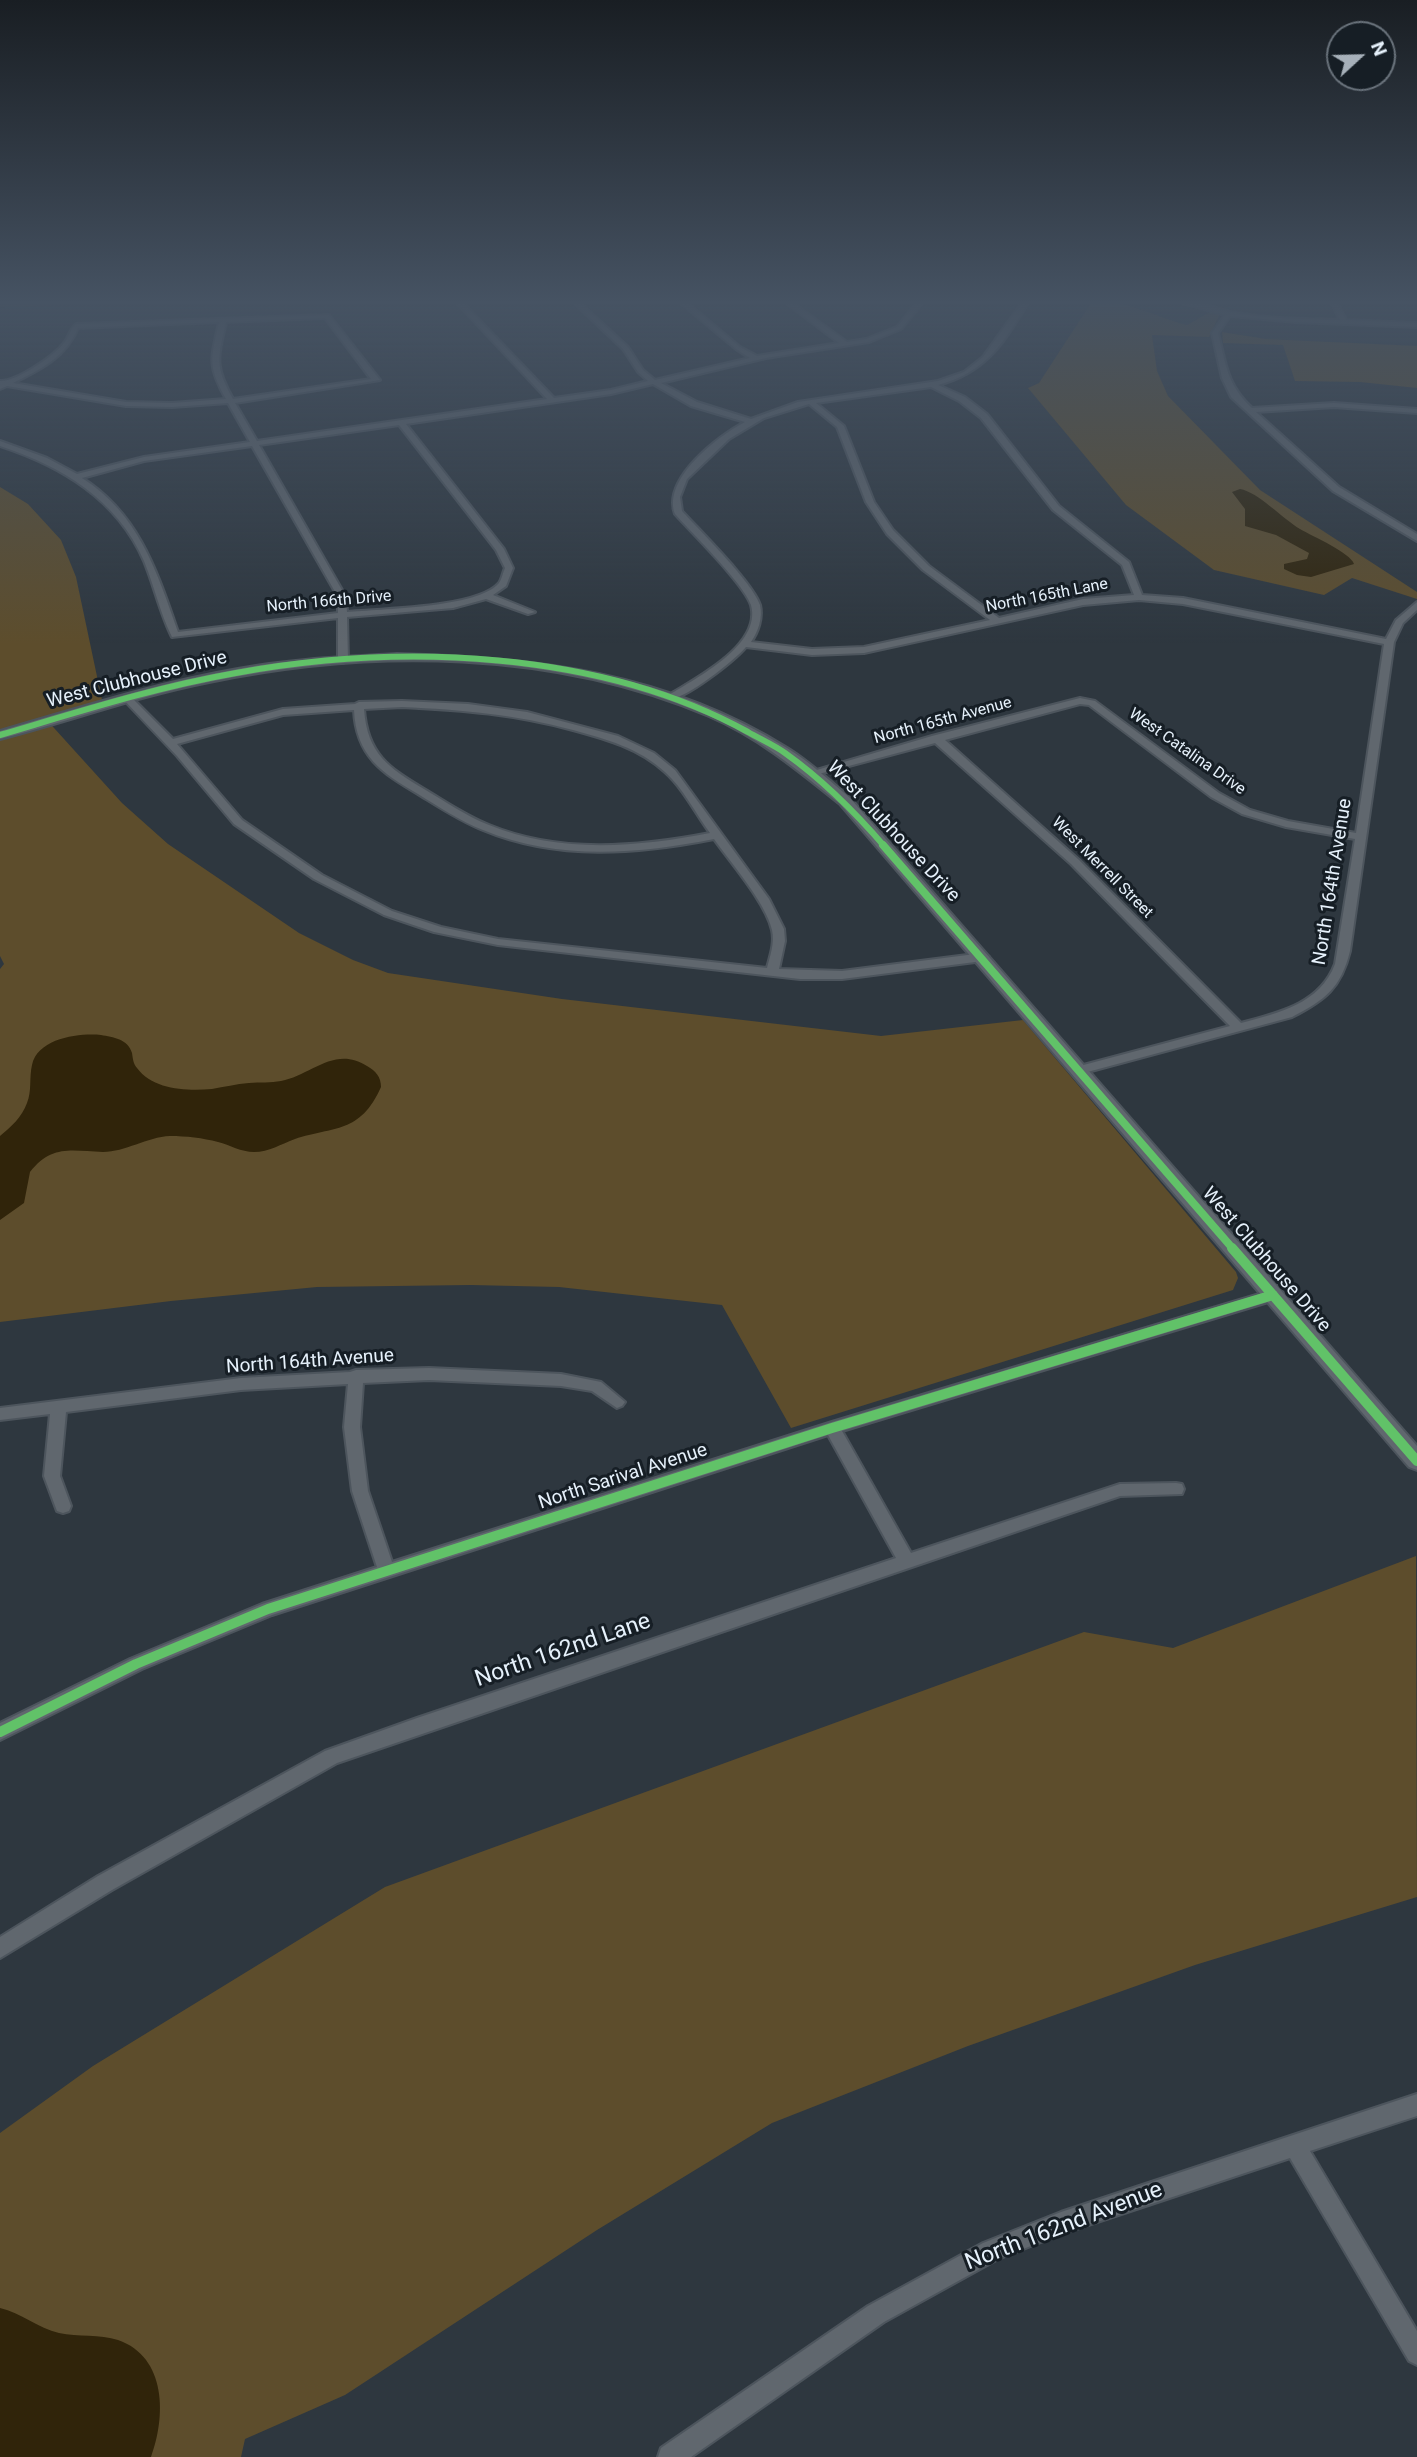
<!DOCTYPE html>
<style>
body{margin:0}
#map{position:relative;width:1417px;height:2457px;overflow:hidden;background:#2e373f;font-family:Roboto,sans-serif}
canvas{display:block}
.north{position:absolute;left:1326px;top:21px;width:70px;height:70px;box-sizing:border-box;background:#161e25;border:2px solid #69727b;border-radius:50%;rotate:68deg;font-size:19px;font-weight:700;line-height:28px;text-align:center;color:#e6f1fb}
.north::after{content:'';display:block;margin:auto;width:24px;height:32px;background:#a6b0b9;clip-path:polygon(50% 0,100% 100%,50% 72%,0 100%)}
</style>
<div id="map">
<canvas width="1417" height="2457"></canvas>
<div class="north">N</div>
</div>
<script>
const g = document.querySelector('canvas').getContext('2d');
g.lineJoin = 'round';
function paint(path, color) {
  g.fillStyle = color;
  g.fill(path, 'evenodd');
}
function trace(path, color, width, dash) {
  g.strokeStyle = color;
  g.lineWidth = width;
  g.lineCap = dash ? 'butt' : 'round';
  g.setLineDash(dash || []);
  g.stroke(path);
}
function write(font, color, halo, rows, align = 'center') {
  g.font = font + ' Roboto,sans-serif';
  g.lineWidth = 6;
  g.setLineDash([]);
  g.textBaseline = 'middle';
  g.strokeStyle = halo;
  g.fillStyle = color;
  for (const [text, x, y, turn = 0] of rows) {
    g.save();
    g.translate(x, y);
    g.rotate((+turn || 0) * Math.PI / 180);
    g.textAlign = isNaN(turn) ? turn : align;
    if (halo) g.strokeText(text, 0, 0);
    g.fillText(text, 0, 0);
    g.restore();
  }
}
paint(new Path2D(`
 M1093 300C1124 300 1157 317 1187 325L1210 312 1220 314 1209 337 1152 335 1157 371 1168 396 1260 490 1417 592V599L1352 578 1324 595 1214 570 1126 505 1028 388 1039 383Z
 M1222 332 1266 339 1417 346V388L1360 382 1295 381 1283 345 1223 343Z
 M0 487 28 504 61 540 76 577 102 700 45 718 122 803 168 844 299 933 353 960 388 973 562 999 881 1036 1023 1020 1236 1272 1238 1278 1233 1290 791 1428 722 1305 559 1287 471 1285 317 1287 171 1301 0 1322V969L4 964 0 956Z
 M1416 1556 1417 1897 1195 1965 968 2046 772 2123 597 2230 345 2395 245 2439 241 2457H0V2133L93 2066 385 1887 1084 1632 1173 1648Z`), '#5d4d2c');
paint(new Path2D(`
 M1240 489C1258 492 1283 519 1300 529 1312 536 1351 553 1354 564L1311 577 1297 575 1284 569V564L1307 559 1309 553 1276 535 1245 526V509L1232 492Z
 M101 1035C113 1037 128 1039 132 1053 133 1059 133 1063 137 1068 153 1090 187 1091 212 1089 224 1087 236 1084 249 1083 260 1082 271 1083 281 1081 311 1075 335 1045 367 1066 376 1071 381 1077 381 1087 360 1134 334 1126 295 1139 281 1144 269 1152 254 1152 241 1152 230 1145 218 1142 203 1138 186 1136 170 1136 147 1137 125 1152 103 1152 72 1151 52 1144 30 1172L24 1203 0 1220V1136C11 1127 22 1117 27 1103 32 1091 29 1078 32 1065 38 1038 79 1033 101 1035Z
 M0 2308C21 2313 38 2328 59 2333 78 2337 100 2334 118 2340 167 2357 166 2417 151 2457H0Z`), '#30240a');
trace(new Path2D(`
 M0 306 143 300`), '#30240a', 2.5);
const street = new Path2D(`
 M454 300H460L554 398 611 390 648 381 638 372 623 349 571 300H577L628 347 643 370 655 380 750 358 736 349 677 300H684L740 347 757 356 839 343 782 300H789L847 342 866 339 897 327 919 300H925L901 329 869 342 766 358 661 383 697 402 751 419 798 402 938 381 964 372 983 357 1024 300H1030C1005 340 988 372 938 385L965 397 987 414 1059 506 1129 562 1142 595 1183 598 1386 639 1396 620 1417 602V610L1403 623 1394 642 1350 951C1341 988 1325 1000 1292 1017L1080 1074 1076 1073 1074 1070 1076 1067 1230 1026 1071 864 935 743 815 775 810 772 932 736 1080 698 1095 701 1219 793 1250 810 1288 821 1356 833 1384 644 1183 604 1139 600 1083 605 864 653 812 655 746 647C735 660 685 700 669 699V695C696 678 762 645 751 605 744 584 692 533 675 514 662 479 718 436 745 422L691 406 653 384 611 394 406 424 504 549 513 568 506 586 493 595 535 612 528 614 486 599 453 608 347 617 348 660 343 663 338 660V618L172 637C160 613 154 585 144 561 117 499 61 466 0 446V441L47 458 77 474 144 457 250 442 228 403 172 407 126 406 7 386 0 389V381C16 382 54 356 64 343 69 337 70 329 76 324L329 315 380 380 235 403 257 441 547 399ZM325 318 371 379 233 399C214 365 218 358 226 322ZM219 322C211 359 207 365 226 399L172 403 126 402 13 383C40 370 66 357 78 328ZM931 387 959 401 981 418 1053 510 1122 565 1134 595 1083 599 999 618 929 566 893 530 874 502 844 426 816 403ZM809 404 837 427 866 502 887 534 923 570 990 620 864 647 812 649 751 642C758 632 763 618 760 605 753 583 700 531 682 511L680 497 687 479 729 439 764 418ZM399 425 496 550 505 568C503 572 502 579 499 583 478 608 380 609 347 612L346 597 259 445ZM252 446 338 597V613L178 632C157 572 139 514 82 478L144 461ZM1080 704 1089 705 1211 797 1242 814 1286 827 1355 839 1335 964C1320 1004 1278 1013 1241 1023L1079 860 945 740Z
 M1172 300C1192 299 1216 309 1236 313 1270 319 1305 319 1340 320L1330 300H1336L1346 320 1417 323V327L1295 322 1230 316 1218 333C1226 365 1227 385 1252 408L1334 403 1417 409V413L1334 407 1256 412 1339 487 1417 534V541L1333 491 1231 397 1222 378 1212 333 1225 315Z
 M127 695 130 696 173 739 283 709 355 704 359 702 402 701 468 704 527 712 618 736 654 753 675 770 769 899 784 929 785 941 779 969 842 971 983 953 989 957 983 961 842 979H800L498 945 434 932 384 915 314 879 234 824 177 756 124 700 122 698ZM402 707C464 710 513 714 573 730 606 739 639 748 665 772 683 788 696 814 710 833 638 847 559 854 489 825 466 816 446 802 424 789 389 768 367 754 364 709ZM354 710C356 756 382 773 418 794 439 807 460 821 483 830 557 861 638 854 714 839 731 863 766 903 772 930 775 943 770 956 767 968L498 939 441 927 392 911 322 875 242 820 177 744 283 715Z
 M1273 1290 1278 1291 1280 1295 1278 1299 842 1431 911 1553 1120 1484 1176 1483 1182 1484 1184 1489 1182 1494 1120 1496 337 1763 112 1890 0 1958V1937L98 1876 325 1751 417 1718 896 1558 828 1435 272 1615 142 1669 0 1740V1723L130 1659 262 1604 377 1567 352 1491 344 1427 348 1384 241 1390 66 1412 60 1476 71 1506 69 1511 63 1513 57 1511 44 1476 50 1414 0 1420V1408L241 1378 350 1372 356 1370 429 1368 561 1374 601 1382 625 1402 622 1406 617 1408 592 1391 561 1386 429 1380 363 1383 360 1427 368 1491 392 1562 832 1422Z
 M1417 2094V2116L1310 2151 1417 2331V2365L1409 2361 1290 2158 1061 2234 998 2259 884 2322 691 2457H658L661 2448 868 2306 983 2243 1061 2212Z`);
const secondary = new Path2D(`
 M397 654C535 657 667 673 787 748 810 762 830 781 850 798L1417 1446V1470L1409 1467 840 804C799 771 758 737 709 716 554 650 372 648 209 682 138 696 70 721 0 739V731C79 708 157 683 238 669 290 659 344 657 397 654Z`);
trace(street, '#4d555d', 4);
trace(secondary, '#4d555d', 4);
paint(street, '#60676e');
paint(secondary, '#60676e');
trace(new Path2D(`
 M0 735C78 712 156 687 236 673 401 643 599 650 748 732 760 739 774 745 785 753 823 780 855 812 885 847`), '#61c268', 6);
trace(new Path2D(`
 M883 845 1234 1250`), '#61c268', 8);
trace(new Path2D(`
 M1232 1248 1417 1461
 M0 1732 136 1664 268 1609 832 1428 1273 1295`), '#61c268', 10);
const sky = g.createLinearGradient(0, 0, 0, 644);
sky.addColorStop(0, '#191e23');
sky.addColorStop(0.47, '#465363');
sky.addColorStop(1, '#46536300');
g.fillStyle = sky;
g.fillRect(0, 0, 1417, 644);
write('16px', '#e6f1fb', '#161e25', [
 ["North 165th Lane",1047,596,-11],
 ["North 166th Drive",329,602,-5],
 ["North 165th Avenue",943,721,-15],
 ["West Catalina Drive",1187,752,35],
 ["West Merrell Street",1102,868,45]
]);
write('19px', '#e6f1fb', '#161e25', [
 ["West Clubhouse Drive",137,680,-14],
 ["West Clubhouse Drive",893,832,47],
 ["North 164th Avenue",1333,882,-81],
 ["West Clubhouse Drive",1266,1260,49],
 ["North 164th Avenue",310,1362,-4],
 ["North Sarival Avenue",623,1477,-18]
]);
write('23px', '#e6f1fb', '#161e25', [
 ["North 162nd Lane",563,1651,-19],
 ["North 162nd Avenue",1064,2227,-21]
]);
</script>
